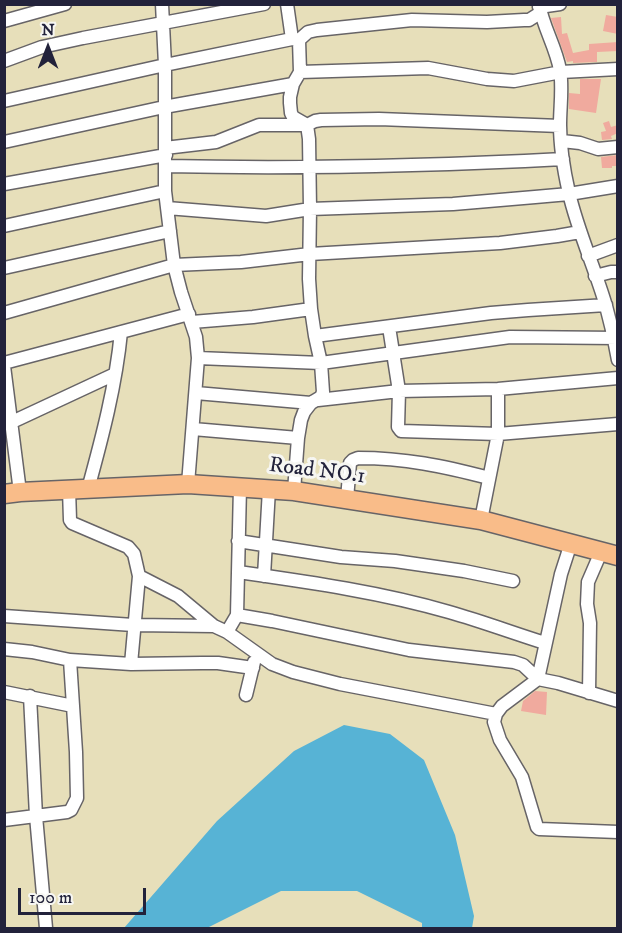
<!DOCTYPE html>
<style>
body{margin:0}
#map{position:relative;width:622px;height:933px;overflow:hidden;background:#e7dfba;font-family:"IM FELL DW Pica",serif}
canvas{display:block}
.frame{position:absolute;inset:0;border:6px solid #22223b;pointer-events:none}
.north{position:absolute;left:18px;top:18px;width:60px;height:60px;-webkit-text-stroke:4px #f6f6f2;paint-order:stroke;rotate:0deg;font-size:16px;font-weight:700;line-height:24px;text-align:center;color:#22223b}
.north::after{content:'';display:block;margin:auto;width:21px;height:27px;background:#22223b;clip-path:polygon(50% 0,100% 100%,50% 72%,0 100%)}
.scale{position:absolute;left:18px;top:888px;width:128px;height:27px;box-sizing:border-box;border:3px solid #22223b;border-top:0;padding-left:8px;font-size:18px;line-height:21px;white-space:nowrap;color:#22223b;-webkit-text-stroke:4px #f6f6f2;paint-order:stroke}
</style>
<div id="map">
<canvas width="622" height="933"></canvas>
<div class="frame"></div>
<div class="north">N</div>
<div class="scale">100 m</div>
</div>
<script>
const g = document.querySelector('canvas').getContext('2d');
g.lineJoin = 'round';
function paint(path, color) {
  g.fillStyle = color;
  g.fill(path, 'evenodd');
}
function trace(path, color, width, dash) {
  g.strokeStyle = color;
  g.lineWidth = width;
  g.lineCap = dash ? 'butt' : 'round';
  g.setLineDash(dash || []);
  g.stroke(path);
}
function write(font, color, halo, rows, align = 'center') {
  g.font = font + ' "IM FELL DW Pica",serif';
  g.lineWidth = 6;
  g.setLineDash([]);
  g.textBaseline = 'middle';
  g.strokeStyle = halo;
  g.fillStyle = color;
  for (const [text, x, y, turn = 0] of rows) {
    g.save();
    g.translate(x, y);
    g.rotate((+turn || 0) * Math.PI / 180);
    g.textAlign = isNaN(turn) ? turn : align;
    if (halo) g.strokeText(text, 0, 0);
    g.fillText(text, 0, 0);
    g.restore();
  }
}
paint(new Path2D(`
 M344 725 390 734 424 760 455 835 474 916 472 928H422V923L357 891H281L207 928H124L217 821 294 751Z`), '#57b3d5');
paint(new Path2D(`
 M606 15 618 17V34L603 31Z
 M561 17 562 34 567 33 573 53 589 50V44L618 42V51L597 52V62L573 63V61L567 62 551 18Z
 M580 79H601L596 113 569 109V93L580 94Z
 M609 121 611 127 618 125V133L611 136 612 139 602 140 601 132 606 131 603 123Z
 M618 155V166H612V168H602L601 157Z
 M535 691 547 692 546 715 521 711 523 701Z`), '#f0aa9e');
const minor = new Path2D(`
 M162 4 165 65V191L174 265 181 292 196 337 198 358 188 484
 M287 4 292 39
 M539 4C543 27 556 47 560 70 563 87 560 107 560 125 560 147 564 171 569 193 578 232 595 268 606 306 611 324 615 342 618 360
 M539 7 560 4
 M4 21 65 4
 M4 61 42 47 83 38 264 4
 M300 72 428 68 487 79 514 81 561 72 618 69
 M4 101 165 65 292 39 299 40 308 32 317 30 412 20 487 22 524 20H529L540 13
 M562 141 580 143 598 149 618 147
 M4 142 164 107 293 84
 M165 148 216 142 259 125H307L315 121 321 120 379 119 560 126
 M165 166C298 169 430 166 563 159
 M4 184 166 155
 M167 208 266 216 310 209 453 204 535 197 569 194 618 186
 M4 226 165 191
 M588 256 618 245
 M4 268 170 231
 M595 276 611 272H618
 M4 313 174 265 241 262 310 254 500 243 557 236 580 232
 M192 322 253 317 311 309
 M389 327 399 391 398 427 401 431 498 434 618 424
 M315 336 491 313 528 310 606 305
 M198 358 321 363 510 337 618 338
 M4 363 189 314
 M4 366 20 492
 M196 393 311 403
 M318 400 399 391 498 389 618 378
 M12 422 115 374
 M193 429 298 438
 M69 489 70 520 72 523 128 547 134 554 139 576 131 664 202 663H218L253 668
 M88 489C102 438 116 385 121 332
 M294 491 298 438 301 420 304 412 311 403 321 397 323 392 321 363 315 336 311 309 309 279 310 209 309 139 307 125 293 117 291 113 290 103V97L293 84 300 72 299 40
 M347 499 350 463 353 460 358 458C405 458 443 466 489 478
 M481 520 498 434V389
 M238 541 341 557 395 561 464 571 513 581
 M571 543 561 574 538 679 502 706 496 714 494 722 500 740 522 777 537 827 539 829 618 832
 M238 572C308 582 380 592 449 612 481 621 513 633 545 643
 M139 576 178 596 214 626 227 632 272 664 293 672 340 684 496 714
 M264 576 269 489
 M237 615 272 621 409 650 514 662 523 665 538 679 558 683 618 701
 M4 616 133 625 214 626
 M227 632 237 615 240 487
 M4 649 32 652 70 660 76 752 77 798 71 810 67 812 4 820
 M70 660 131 664
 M4 692 73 706
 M589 693 590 623 587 604 588 582 601 552
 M246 695 254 662
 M30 696 36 816 46 928`);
const highway = new Path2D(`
 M4 494 20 492 188 484 294 491 481 520 618 556`);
trace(minor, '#676467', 15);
trace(highway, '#676467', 21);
trace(minor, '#fff', 12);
trace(highway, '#f9bc89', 18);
write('22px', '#22223b', '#f6f6f2', [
 ["Road NO.1",317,472,7]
]);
</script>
